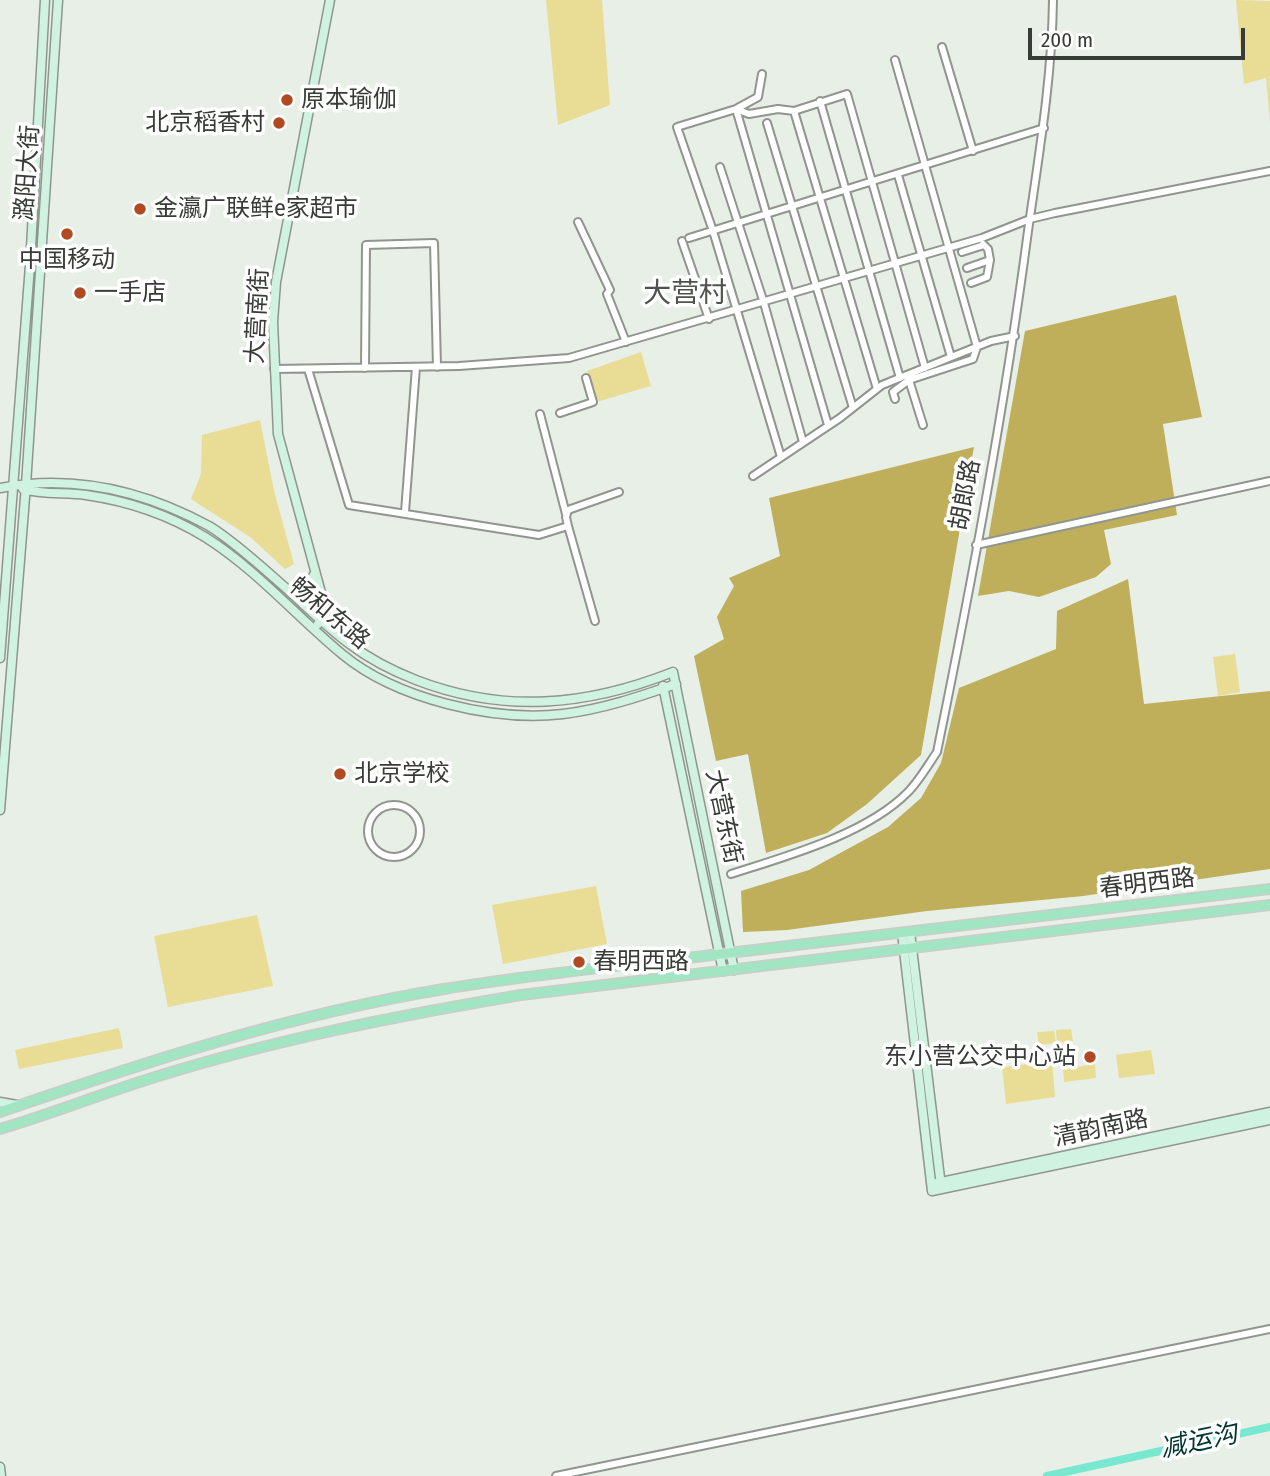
<!DOCTYPE html>
<meta charset="utf-8">
<style>
body{margin:0}
#map{position:relative;width:1270px;height:1476px;overflow:hidden;background:#e8efe6;font-family:"Fira Sans Condensed",sans-serif}
canvas{display:block}
.scale{position:absolute;left:1028px;top:28px;width:217px;height:32px;box-sizing:border-box;border:4px solid #383b37;border-top:0;padding-left:9px;font-size:21px;line-height:24px;white-space:nowrap;color:#383b37;-webkit-text-stroke:5px #fff;paint-order:stroke}
</style>
<div id="map">
<canvas width="1270" height="1476"></canvas>
<div class="scale">200 m</div>
</div>
<script>
const g = document.querySelector('canvas').getContext('2d');
g.lineJoin = 'round';
function paint(path, color) {
  g.fillStyle = color;
  g.fill(path, 'evenodd');
}
function trace(path, color, width, dash) {
  g.strokeStyle = color;
  g.lineWidth = width;
  g.lineCap = dash ? 'butt' : 'round';
  g.setLineDash(dash || []);
  g.stroke(path);
}
function write(font, color, halo, rows, align = 'center') {
  g.font = font + ' "Fira Sans Condensed","Noto Sans SC",sans-serif';
  g.lineWidth = 7;
  g.setLineDash([]);
  g.textBaseline = 'middle';
  g.strokeStyle = halo;
  g.fillStyle = color;
  for (const [text, x, y, turn = 0] of rows) {
    g.save();
    g.translate(x, y);
    g.rotate((+turn || 0) * Math.PI / 180);
    g.textAlign = isNaN(turn) ? turn : align;
    if (halo) g.strokeText(text, 0, 0);
    g.fillText(text, 0, 0);
    g.restore();
  }
}
paint(new Path2D(`
 M546 0H602L610 105 558 125Z
 M1236 0 1270 1V122L1266 78 1244 84Z
 M641 352 651 386 596 402 587 371Z
 M260 420 274 491 294 564 285 569 250 537 191 499 201 474 202 435Z
 M1235 654 1240 692 1218 696 1213 657Z
 M596 886 607 944 503 964 492 905Z
 M257 915 273 986 168 1007 154 936Z
 M119 1028 123 1048 19 1069 15 1050Z
 M1071 1029 1073 1041 1057 1043 1056 1030Z
 M1054 1031 1056 1043 1039 1045 1037 1032Z
 M1151 1050 1155 1074 1119 1078 1116 1055Z
 M1052 1061 1055 1097 1006 1104 1002 1067Z
 M1095 1064 1096 1078 1064 1082 1063 1069Z`), '#e9dc95');
paint(new Path2D(`
 M1176 295 1202 417 1163 424 1177 515 1104 530 1111 564 1096 577 1039 597 1009 591 978 596 1025 331Z
 M974 447 921 755 867 804 827 833 766 853 748 754 716 761 694 656 724 639 717 617 734 586 729 578 780 556 769 498Z
 M1128 579 1144 704 1270 691V869L1083 896 927 911 787 930 743 932 741 891 809 870 888 827 921 798 941 763 959 688 1056 649 1057 611Z`), '#bfaf5a');
trace(new Path2D(`
 M1047 1476 1270 1427`), '#79e8d0', 8);
const street = new Path2D(`
 M942 47 973 151
 M895 60 977 347 973 359 909 380 893 392 895 399
 M762 74 758 97 736 109 677 127 713 231 781 457
 M820 101 900 378
 M736 109 749 114 778 109 794 111 847 94 925 368
 M736 109 828 425
 M794 111 877 389
 M767 123 853 408
 M720 167 764 303 803 442
 M898 175 951 357
 M578 222 610 290 607 294 626 342
 M689 238 1044 128
 M682 241 709 319
 M962 252 984 245 983 244
 M967 268 990 260 988 249 984 245
 M971 283 987 277 990 260
 M365 368 366 245 434 243 437 367
 M274 369 459 366 569 358 982 238 1030 219 1055 213 1270 171
 M308 369 349 505 539 535 568 526 566 517 568 510 619 492
 M909 380 923 425
 M560 413 593 402 586 378
 M540 414 566 514
 M753 476 840 418 882 385 991 341 1015 336
 M405 512 416 367
 M568 526 595 621
 M976 545 1270 481
 M368 831a26 26 0 1 1 52 0a26 26 0 1 1-52 0Z
 M731 874C787 856 867 834 908 792 919 781 928 765 937 752 972 580 1005 406 1028 231 1039 154 1052 78 1053 0
 M556 1476 1270 1329`);
const secondary = new Path2D(`
 M0 488C73 474 144 491 209 526 229 538 261 566 279 582 303 603 325 626 351 645 371 660 393 671 416 680 504 714 587 706 673 672L734 970
 M23 489C43 495 65 492 86 495 128 501 169 515 205 537 256 569 296 616 342 654 396 699 494 722 563 714 603 709 638 697 676 684
 M289 590 306 588 315 573
 M318 624 325 614 323 600 278 434 273 322 276 282 330 0
 M0 658 30 265 45 0
 M663 686 723 971
 M0 810 26 485 58 0
 M910 932 941 1186
 M902 933 932 1191 1270 1120
 M0 1102 17 1105
 M932 1184 1270 1112
 M0 1467 1 1476`);
const primary = new Path2D(`
 M0 1112C145 1062 292 1014 444 989 547 972 650 963 754 950 926 930 1098 910 1270 889
 M0 1129C51 1114 101 1094 152 1078 273 1040 396 1016 521 995L1270 905`);
trace(street, '#90968e', 10);
trace(secondary, '#90968e', 11);
trace(primary, '#cbcccb', 12);
trace(street, '#fff', 6);
trace(secondary, '#d0f2e0', 8);
trace(primary, '#a1e5c2', 9);
for (const [x, y, r, color] of [
 [287,100,7,"#b14a22"],
 [279,123,7,"#b14a22"],
 [140,209,7,"#b14a22"],
 [67,234,7,"#b14a22"],
 [80,293,7,"#b14a22"],
 [340,774,7,"#b14a22"],
 [579,962,7,"#b14a22"],
 [1090,1057,7,"#b14a22"]
]) {
  const dot = new Path2D();
  dot.arc(x, y, r, 0, 2 * Math.PI);
  g.fillStyle = color;
  g.fill(dot);
  trace(dot, '#fff', 2.5);
}
write('24px', '#383b37', '#fff', [
 ["原本瑜伽",301,100],
 ["北京稻香村",265,123,"right"],
 ["金瀛广联鲜e家超市",154,209],
 ["中国移动",67,260,"center"],
 ["一手店",94,293],
 ["北京学校",354,774],
 ["春明西路",593,962],
 ["东小营公交中心站",1076,1057,"right"]
], 'left');
write('24px', '#383b37', '#fff', [
 ["潞阳大街",28,173,-86],
 ["大营南街",258,316,-87],
 ["胡郎路",966,495,-79],
 ["畅和东路",329,614,40],
 ["大营东街",723,817,78],
 ["春明西路",1147,884,-7],
 ["清韵南路",1101,1129,-12]
]);
write('italic 26px', '#00362d', '#fff', [
 ["减运沟",1199,1442,-12]
]);
write('28px', '#4e544c', '#fff', [
 ["大营村",685,294]
]);
</script>
